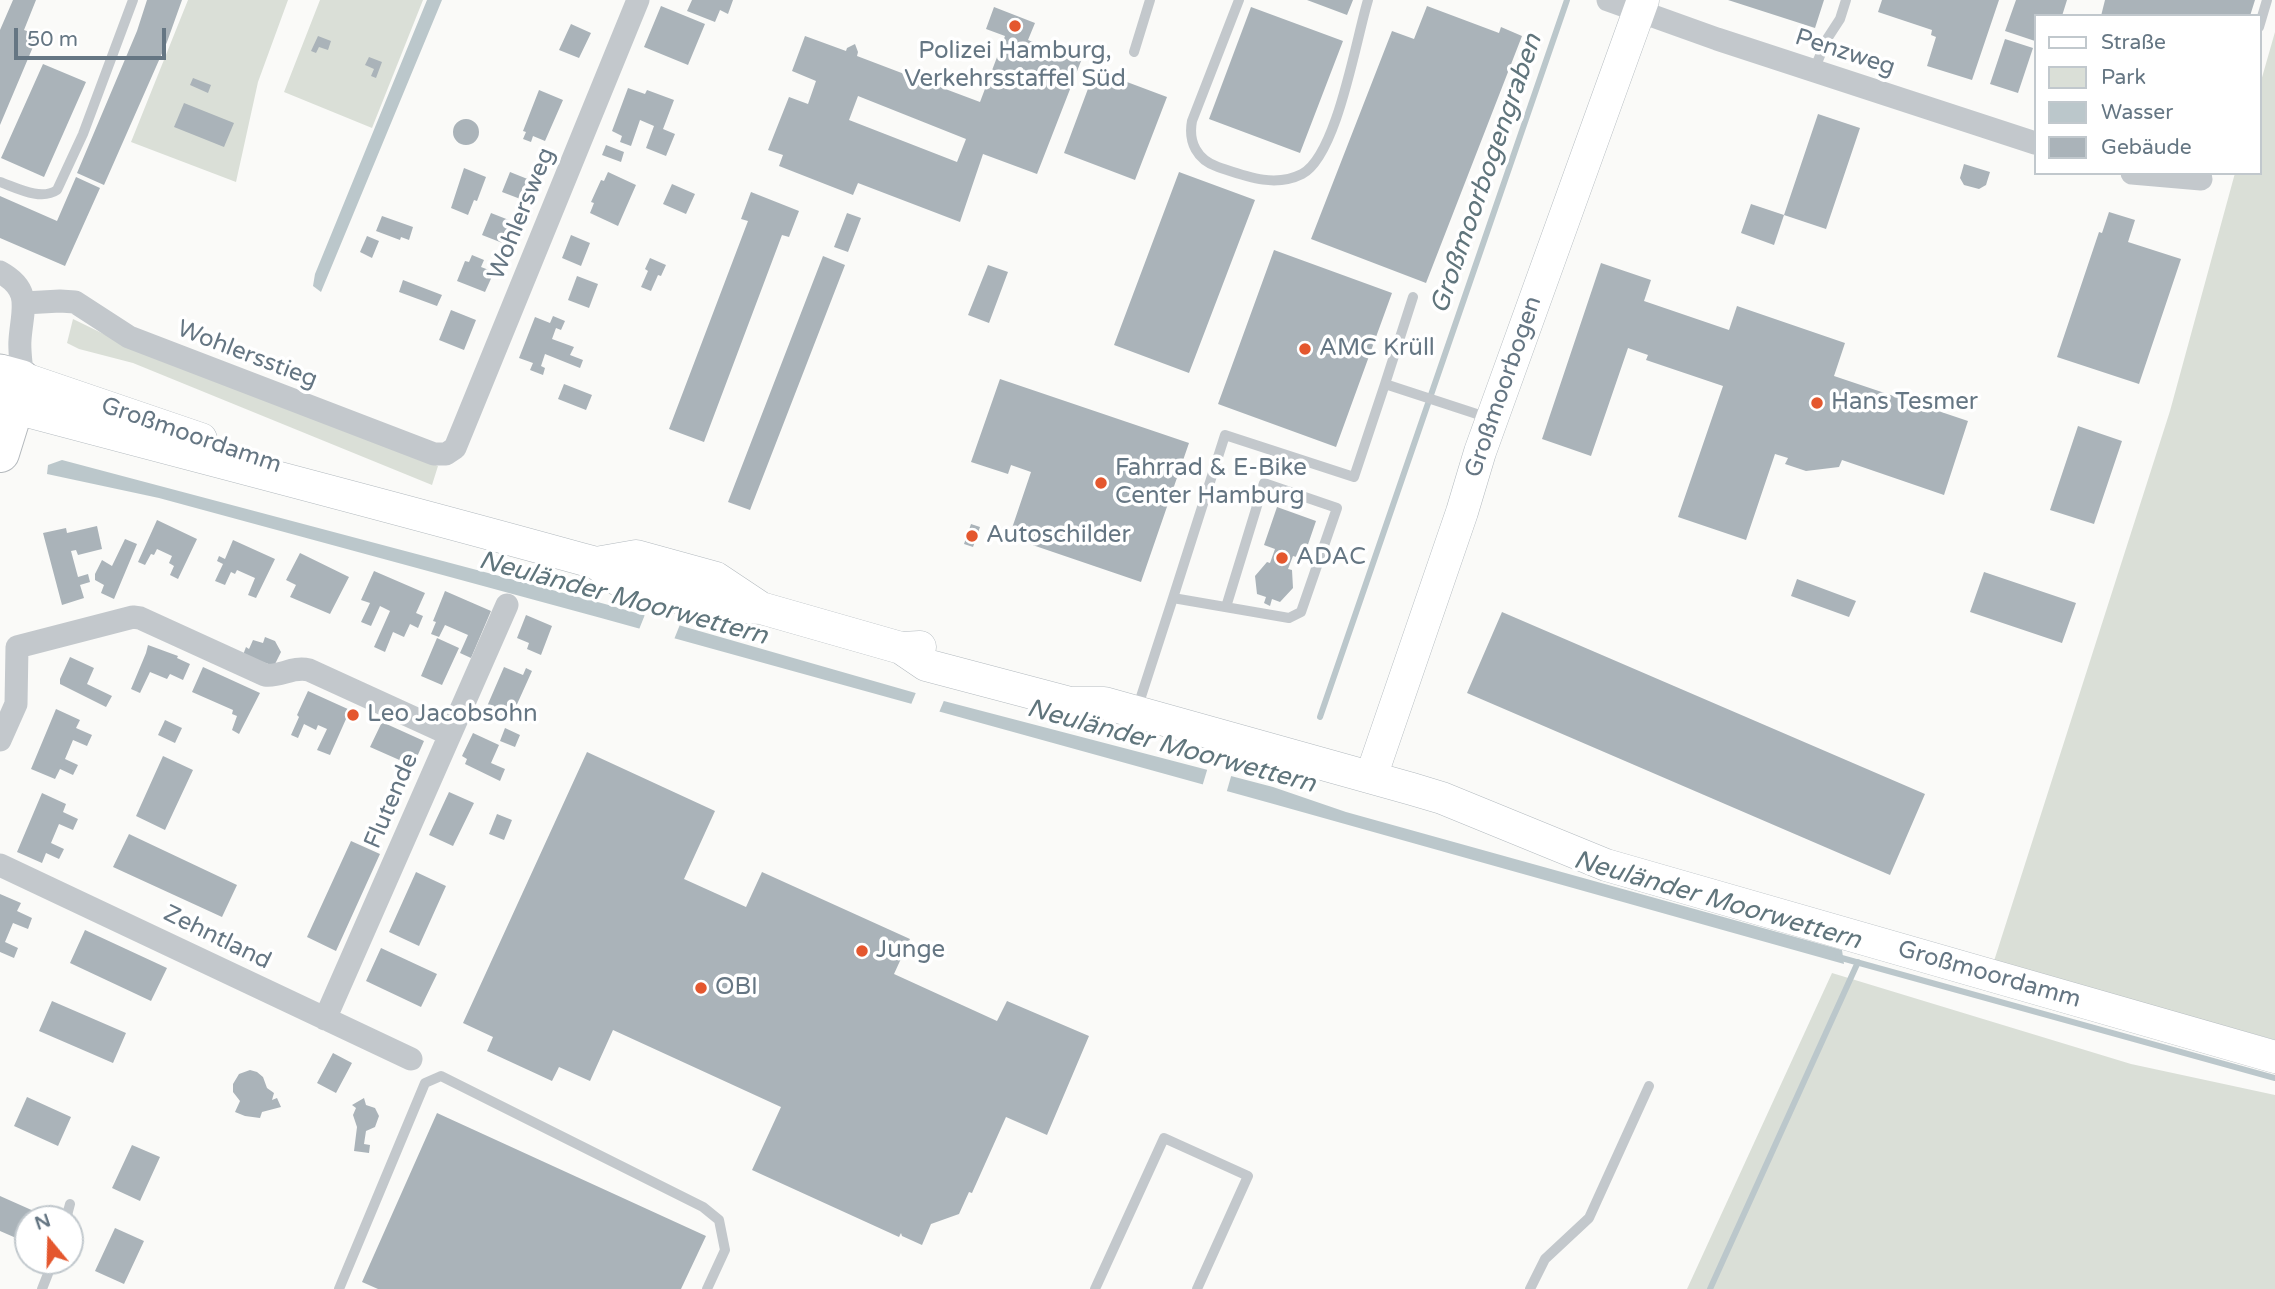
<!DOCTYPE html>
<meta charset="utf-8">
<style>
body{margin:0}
#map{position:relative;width:2275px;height:1289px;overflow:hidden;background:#fafaf8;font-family:"Varela Round",sans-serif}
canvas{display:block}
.legend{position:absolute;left:2034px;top:14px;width:228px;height:161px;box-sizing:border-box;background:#fff;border:2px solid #c1c8cd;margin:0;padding:9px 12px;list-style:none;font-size:21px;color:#657683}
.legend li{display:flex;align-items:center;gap:14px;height:35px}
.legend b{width:35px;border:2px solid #c1c8cd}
.north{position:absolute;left:14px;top:1205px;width:70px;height:70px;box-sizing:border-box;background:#fff;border:2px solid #c1c8cd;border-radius:50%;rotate:341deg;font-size:19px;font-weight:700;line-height:28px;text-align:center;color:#657683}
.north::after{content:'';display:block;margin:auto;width:24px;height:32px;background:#e4572e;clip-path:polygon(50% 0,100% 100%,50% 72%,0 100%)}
.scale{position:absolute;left:14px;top:28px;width:152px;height:32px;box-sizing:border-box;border:4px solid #657683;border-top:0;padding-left:9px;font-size:21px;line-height:24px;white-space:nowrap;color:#657683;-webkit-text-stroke:5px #fff;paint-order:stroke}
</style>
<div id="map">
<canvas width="2275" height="1289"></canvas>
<ul class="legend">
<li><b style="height:9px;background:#fff"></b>Straße</li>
<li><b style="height:19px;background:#dadfd7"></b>Park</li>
<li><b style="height:19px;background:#bbc7cb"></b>Wasser</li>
<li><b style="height:19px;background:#aab3b9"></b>Gebäude</li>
</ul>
<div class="north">N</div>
<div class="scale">50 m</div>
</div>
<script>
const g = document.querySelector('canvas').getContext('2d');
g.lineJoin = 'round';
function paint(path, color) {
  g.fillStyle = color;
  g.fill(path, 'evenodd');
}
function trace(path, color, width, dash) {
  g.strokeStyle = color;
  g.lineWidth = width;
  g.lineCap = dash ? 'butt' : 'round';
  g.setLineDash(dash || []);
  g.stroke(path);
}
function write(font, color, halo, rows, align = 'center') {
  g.font = font + ' "Varela Round",sans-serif';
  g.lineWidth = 7;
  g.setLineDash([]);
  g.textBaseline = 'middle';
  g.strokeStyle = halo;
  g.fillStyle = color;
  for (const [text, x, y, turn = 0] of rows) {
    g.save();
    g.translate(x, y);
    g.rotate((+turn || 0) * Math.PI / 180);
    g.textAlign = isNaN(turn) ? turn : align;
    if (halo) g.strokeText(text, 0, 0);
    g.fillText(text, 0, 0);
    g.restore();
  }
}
paint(new Path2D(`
 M188 0H288L258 82 236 182 131 142Z
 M320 0H423L372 128 284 92Z
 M2275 32V1040L1994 961 2170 411 2235 173H2259V88Z
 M73 319 116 340 438 466 432 485 133 363 79 349 67 343Z
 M1832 973 2131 1064 2275 1095V1289H1687Z`), '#dadfd7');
paint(new Path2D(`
 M427 0H442L321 292 313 286 315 274Z
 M62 460 605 604 940 700 1273 787 1346 812 1842 950 1844 964 1270 803 601 618 159 498 47 474 48 465Z`), '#bbc7cb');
paint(new Path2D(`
 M646 612 681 622 673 642 638 632Z
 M917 690 945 698 938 715 910 707Z
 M1208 767 1232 773 1226 794 1202 787Z`), '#fafaf8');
trace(new Path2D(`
 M1320 717 1567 0
 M1838 957 2275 1078
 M1710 1289 1858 962`), '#bbc7cb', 6);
paint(new Path2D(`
 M13 0H36L24 30 38 35 0 125V30Z
 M147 0H182L167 42 104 185 77 173 137 31Z
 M692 0H733L728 14 720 10 715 22 687 11Z
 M1307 0H1353L1347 15Z
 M1728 0H1824L1815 28Z
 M1882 0H1999L1972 80 1927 66 1936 37 1931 35 1932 30 1878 12Z
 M2016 0H2067L2062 16H2035V41L2005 31Z
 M2105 0H2255L2250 16H2101Z
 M661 6 705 24 688 65 644 47Z
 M1427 6 1499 33 1501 27 1522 36 1426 283 1311 239 1392 31 1414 39Z
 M994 7 1035 23 1028 40 1081 61 1037 174 983 154 960 222 858 183 853 195 779 166 783 155 768 150 789 97 808 104 816 81 792 71 805 36 846 51 847 48 855 44 858 52 857 56 928 83 929 80 937 76 941 84 940 87 980 102 1005 36 986 29ZM858 96 966 139 957 162 849 120Z
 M1251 7 1343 41 1300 153 1209 119Z
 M571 24 591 33 579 58 559 50Z
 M318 36 331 41 328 50 319 47 316 53 311 51Z
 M2005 39 2033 48 2018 93 1990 84Z
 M369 57 382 62 376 78 371 76 374 69 365 65Z
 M43 64 86 82 44 177 1 158Z
 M1095 70 1167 97 1135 180 1064 153Z
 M193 78 211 85 208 93 190 85Z
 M628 88 645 94 647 90 674 100 663 129 675 134 666 156 646 148 654 126 640 120 631 146 620 142 622 136 612 131Z
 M539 90 563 100 545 141 533 136 531 142 523 139 526 132 523 131Z
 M184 103 234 123 224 147 174 127Z
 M1818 114 1860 128 1826 229 1784 215 1774 245 1741 233 1751 204 1784 215Z
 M453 132a13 13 0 1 1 26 0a13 13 0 1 1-26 0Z
 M606 145 624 152 621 162 602 155Z
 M1964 164 1990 172 1986 185 1979 189 1964 185 1960 178Z
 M464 168 486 177 477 201 474 200 468 215 451 208Z
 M510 172 530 180 523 200 502 192Z
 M608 172 636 185 618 226 590 213 594 203 591 202 601 180 604 181Z
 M1179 172 1255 200 1189 373 1114 345Z
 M76 177 100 188 65 266 0 238V196L57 221Z
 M672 184 695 194 686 214 663 204Z
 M751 192 799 211 789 237 782 235 704 442 669 429 748 221 741 219Z
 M2109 212 2135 220 2128 242 2181 259 2139 384 2057 357 2099 232 2102 233Z
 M491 213 514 222 505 244 482 235Z
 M847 213 861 218 848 252 834 247Z
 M382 216 413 227 409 240 401 237 400 240 376 231Z
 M571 235 590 243 581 266 562 258Z
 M367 236 379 241 372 258 360 252Z
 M1274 250 1392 293 1336 447 1218 404Z
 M472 255 484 260 481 267 494 272 485 292 457 281 465 261 469 262Z
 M823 256 845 265 750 510 728 502Z
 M650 258 666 265 661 276 658 275 651 291 641 287 648 271 645 269Z
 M1601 263 1651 280 1644 301 1729 330 1737 306 1845 343 1834 376 1968 421 1944 495 1842 460 1839 467 1806 471 1785 464 1788 458 1775 454 1746 540 1678 517 1723 386 1646 360 1648 355 1628 348 1591 456 1542 439Z
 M988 265 1008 272 989 323 968 315Z
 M577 276 598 284 589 308 568 300Z
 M403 280 442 295 437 306 399 292Z
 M451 310 476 320 464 350 439 340Z
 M553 316 565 321 561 330 556 328 552 339 574 347 570 355 583 360 580 368 545 354 541 366 545 368 543 375 530 370 533 363 519 358 535 317 550 323Z
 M1000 379 1189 443 1141 582 1009 537 1031 472 1011 465 1008 474 971 462Z
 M564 384 592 395 586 410 558 399Z
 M2078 426 2122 441 2094 524 2050 510Z
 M1277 507 1316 521 1303 559 1293 556 1288 569 1292 570 1293 588 1280 602 1272 599 1270 606 1264 603 1266 597 1257 594 1255 576 1267 562 1270 563 1275 549 1264 545Z
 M157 520 197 539 178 579 170 575 174 566 169 563 172 556 157 549 154 555 151 554 145 565 138 562Z
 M971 524 980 527 973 547 964 544Z
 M97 526 102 549 78 555 76 550 71 551 78 577 88 574 90 582 80 585 84 598 62 605 43 533 66 528 67 533Z
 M125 539 137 544 114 599 101 593 104 585 95 580V574L102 560 112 566Z
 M233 540 275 559 256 598 248 595 255 578 237 570 235 574 231 572 225 585 215 581 223 564 217 561 219 556 225 559Z
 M300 553 349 577 330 614 290 597 296 585 286 580Z
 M374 571 425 593 416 613 423 616 418 628 410 624 404 637 393 632 385 652 374 647 390 611 380 606 371 626 361 622 370 603 361 600Z
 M1984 572 2076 603 2062 643 1970 612Z
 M1797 579 1856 601 1849 617 1791 596Z
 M445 591 491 611 471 658 460 653 468 635 445 625 439 637 431 634 436 622 433 621Z
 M1502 612 1925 794 1890 875 1467 693Z
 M526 615 552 626 541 655 527 649 529 643 517 638Z
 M265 637 275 641 281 652 274 666 243 655 246 647 249 649 253 640 263 643Z
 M437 638 459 648 442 685 421 676Z
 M148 645 178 656 177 658 190 664 183 680 170 674 167 679 150 672 140 693 131 689 146 653Z
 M70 657 94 668 87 684 112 696 106 707 60 684V679Z
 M203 667 260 693 239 734 232 730 237 716 232 714 233 710 192 692Z
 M504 667 523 675 526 668 532 671 509 722 485 711Z
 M308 691 350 710 330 755 317 750 327 729 318 725 316 730 304 724 298 738 291 735 299 717 297 715Z
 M56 709 80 720 76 728 92 735 87 746 73 740 65 759 78 765 73 775 60 769 55 779 31 769Z
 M165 720 182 728 175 743 158 735Z
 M382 722 424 741 413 766 370 747Z
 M505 728 520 735 515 747 500 741Z
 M473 733 499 745 491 763 505 769 500 781 465 764 467 759 462 756Z
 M587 752 715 811 684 879 746 907 762 872 910 939 894 974 997 1021 1007 1001 1089 1036 1047 1135 1006 1117 972 1193 969 1192 959 1214 931 1224 922 1245 902 1236 901 1233 899 1237 752 1170 781 1107 613 1030 590 1081 559 1067 552 1081 487 1051 493 1037 463 1023Z
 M163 756 193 770 165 830 136 816Z
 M449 792 474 803 453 846 429 835Z
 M42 793 66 804 63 812 78 819 73 830 59 824 51 843 64 849 59 859 46 853 42 863 17 852Z
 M497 814 512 820 504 840 489 834Z
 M129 834 237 885 222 917 113 867Z
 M351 841 380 854 336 951 307 937Z
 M416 872 446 886 419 946 389 932Z
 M0 894 21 903 17 911 32 918 28 929 13 923 5 942 18 948 14 958 0 952Z
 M85 930 167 968 151 1001 70 963Z
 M381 948 437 974 421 1007 366 981Z
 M52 1001 126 1033 113 1063 39 1031Z
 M333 1053 352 1063 336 1093 317 1083Z
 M250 1070 257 1072 263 1077 267 1088 274 1093 272 1100 277 1098 281 1107 262 1112 260 1118 245 1116 235 1112 240 1101 233 1092V1084L239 1074Z
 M27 1097 71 1117 58 1146 14 1126Z
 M364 1098 366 1105 375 1108 379 1116 375 1127 366 1131 364 1144 370 1145 369 1153 354 1151 357 1127 353 1115 356 1108 352 1105Z
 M437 1113 706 1236 681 1289H378L362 1282Z
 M132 1145 160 1157 140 1201 112 1188Z
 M0 1196 36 1212 33 1219H28V1231L23 1241 0 1231Z
 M115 1228 144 1241 124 1284 95 1271Z`), '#aab3b9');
const secondary = new Path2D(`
 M22 378 201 439
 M0 404C199 457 398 508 596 563L620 581 707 606 761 608 901 648 920 647
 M596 563 636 556 716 578 761 608
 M901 648 926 665 1070 703H1104L1412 789 1442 798 1606 865 2275 1057
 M1371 777 1462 512 1480 452 1643 0`);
const primary = new Path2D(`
 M0 372 22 378 14 408`);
const highway = new Path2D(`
 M0 453 14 408`);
trace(secondary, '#b3babf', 33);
trace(primary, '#b5babe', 37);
trace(highway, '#b4b9bd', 40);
trace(new Path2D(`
 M1239 0 1192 121C1188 142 1197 160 1218 167 1245 176 1274 188 1302 174 1337 156 1356 39 1368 0
 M2259 27 2267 0
 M1134 52 1150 0
 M1814 70 1827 39 1840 19 1846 0
 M0 182C17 188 41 201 57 190L83 134 133 0
 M1413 297 1385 384 1489 418
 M1173 598 1225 435 1354 477 1385 384
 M1137 709 1173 598 1289 618 1301 612 1337 508 1264 483 1226 607
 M66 1219 70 1204
 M42 1289 53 1261
 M339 1289 425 1083 441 1076 703 1207 719 1220 725 1250 707 1289
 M1095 1289 1164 1138 1248 1176 1197 1289
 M1530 1289 1545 1259 1589 1218 1649 1086`), '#c3c8cc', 10);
trace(new Path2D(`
 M1608 0 1717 39 2035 143
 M2132 173 2201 179
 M0 272C33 290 22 310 20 340 19 352 22 366 22 378
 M24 303 60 301 75 302 129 337 434 454H446L455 448 638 0
 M0 740 16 704 17 647 133 617 140 618 265 675C281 677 292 666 309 670L449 734
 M0 865 411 1059
 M325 1019 507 605`), '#c3c8cc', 23);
trace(secondary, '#fff', 32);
trace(primary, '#fff', 35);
trace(highway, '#fff', 38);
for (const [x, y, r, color] of [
 [1015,26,7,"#e4572e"],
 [1305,349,7,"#e4572e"],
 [1817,403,7,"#e4572e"],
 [1101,483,7,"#e4572e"],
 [972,536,7,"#e4572e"],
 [1282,558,7,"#e4572e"],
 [353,715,7,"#e4572e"],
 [862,951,7,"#e4572e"],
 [701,988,7,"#e4572e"]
]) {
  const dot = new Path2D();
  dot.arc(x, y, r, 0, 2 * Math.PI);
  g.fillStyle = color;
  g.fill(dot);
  trace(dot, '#fff', 2.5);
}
write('24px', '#657683', '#fff', [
 ["Polizei Hamburg,",1015,52,"center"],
 ["Verkehrsstaffel Süd",1015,80,"center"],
 ["AMC Krüll",1319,349],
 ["Hans Tesmer",1831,403],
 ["Fahrrad & E-Bike",1115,469],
 ["Center Hamburg",1115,497],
 ["Autoschilder",986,536],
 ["ADAC",1296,558],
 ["Leo Jacobsohn",367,715],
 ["Junge",876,951],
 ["OBI",715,988]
], 'left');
write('24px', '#657683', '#fff', [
 ["Penzweg",1845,53,18],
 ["Wohlersweg",522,214,-68],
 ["Wohlersstieg",247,355,21],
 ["Großmoorbogen",1504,387,-71],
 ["Großmoordamm",191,436,19],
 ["Flutende",392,801,-67],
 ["Zehntland",217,938,26],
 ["Großmoordamm",1989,975,16]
]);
write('italic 26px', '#60757c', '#fff', [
 ["Großmoorbogengraben",1487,174,-71],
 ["Neuländer Moorwettern",623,599,15],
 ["Neuländer Moorwettern",1171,747,15],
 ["Neuländer Moorwettern",1717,901,16]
]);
</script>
